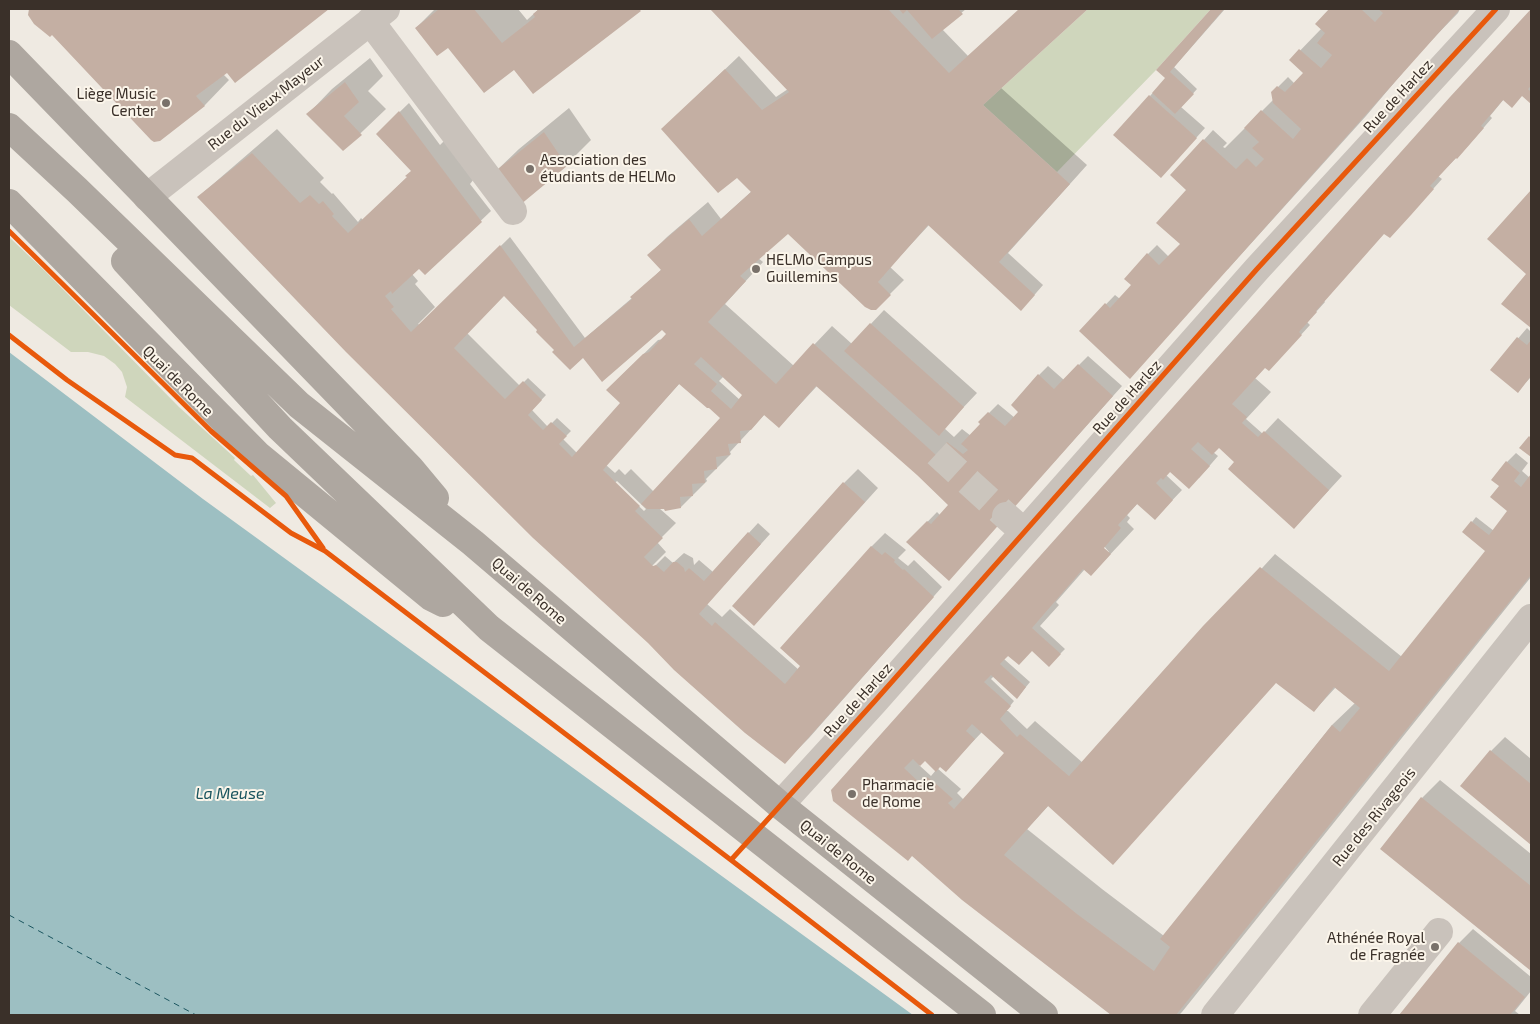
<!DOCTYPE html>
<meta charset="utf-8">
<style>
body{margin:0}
#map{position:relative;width:1540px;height:1024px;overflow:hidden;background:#efeae2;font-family:"Exo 2",sans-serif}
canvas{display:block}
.frame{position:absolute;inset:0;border:10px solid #3a3029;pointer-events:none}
</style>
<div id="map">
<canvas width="1540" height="1024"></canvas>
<div class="frame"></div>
</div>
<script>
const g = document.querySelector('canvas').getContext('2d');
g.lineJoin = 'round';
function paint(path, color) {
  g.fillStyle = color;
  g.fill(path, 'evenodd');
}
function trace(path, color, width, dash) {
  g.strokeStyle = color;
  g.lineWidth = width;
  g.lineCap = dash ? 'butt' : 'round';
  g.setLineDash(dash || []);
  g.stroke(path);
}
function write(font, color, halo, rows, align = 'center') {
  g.font = font + ' "Exo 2",sans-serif';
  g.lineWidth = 4;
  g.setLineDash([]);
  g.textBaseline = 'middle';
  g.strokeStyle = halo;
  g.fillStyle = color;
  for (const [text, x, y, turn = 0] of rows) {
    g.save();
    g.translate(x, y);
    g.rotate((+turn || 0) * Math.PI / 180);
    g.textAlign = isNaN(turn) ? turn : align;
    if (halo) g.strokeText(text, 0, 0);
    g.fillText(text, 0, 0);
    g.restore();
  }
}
paint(new Path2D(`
 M1088 9H1211L1156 70 1057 172 983 105Z
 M9 237 45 271 179 407 235 458 234 460 251 476 253 475 276 503 270 508 125 397 127 387 122 372 115 364 104 356 88 352H71L9 305Z`), '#cfd6bc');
paint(new Path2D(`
 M9 352 203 499 913 1015H9Z`), '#9dbfc2');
paint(new Path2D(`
 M31 9H328L260 62 227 71 223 74 229 80 205 105 160 140 30 11Z
 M435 9H518L527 20 539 9H641L533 92 514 69 448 46 416 28Z
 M711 9H966L942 29 968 56 1020 9H1086L1000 87 1087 165 1008 253 1043 285 1030 300 929 225 890 267 904 280 875 309 788 232 758 258 763 262 725 304 794 366 832 326 852 344 884 310 977 393 944 428 954 437 962 429 971 436 982 423 980 422 998 404 1015 418 1020 412 1039 375 1048 366 1064 380 1088 356 1122 386 1028 491 908 542 937 512 940 515 955 499 918 474 817 386 779 427 765 414 730 452 731 454 706 479 707 481 681 507 659 508 676 523 657 542 666 552 650 568H653L665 556 673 563 684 553 693 558 694 565 699 560 713 572 758 523 770 534 707 604 722 617 730 609 799 670 871 547 885 533 906 550 898 558 908 566 914 560 942 587 809 738 785 762 649 643 198 197 277 129 324 178 320 182 332 194 333 193 358 222 361 218 363 220 429 156 377 134 409 103 440 145 445 140 474 179 470 184 491 211 425 274 419 267 412 274 418 281 415 284 435 307 418 324 420 325 510 237 585 338 632 298 662 269 649 255 667 237 708 202 721 219 752 191 677 115 739 56 776 97 788 89ZM504 295 539 330 556 350 583 356 662 328 668 334 664 339 658 340 621 376 622 403 577 453 563 439 571 431 557 418 548 427 532 410 546 395 528 378 520 386 467 333ZM724 376 744 395 740 400 719 381ZM680 383 722 418 654 492 631 469 625 475 619 469 615 473 606 465ZM617 481 646 509 644 511 615 483Z
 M1212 9H1225L1174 67 1197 89 1181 107 1205 128 1170 167 1150 96 1166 78 1158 70Z
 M1330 9H1460L1458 13 1421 51 1366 116 1228 269 1080 331 1115 295 1120 299 1133 285 1148 254 1157 245 1169 257 1181 244 1187 190 1172 175 1213 130 1227 143 1223 147 1225 148 1274 99 1273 92 1288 77 1295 84 1305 72 1291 60 1322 28 1317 24Z
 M1531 10V103L1522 95 1504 99 1490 116 1492 118 1466 148 1438 176 1442 179 1399 227 1385 232 1324 301 1325 302 1307 322 1310 325 1278 360 1266 366 1255 378 1271 392 1246 419 1263 434 1278 418 1342 476 1294 528 1244 454 1219 447 1213 452 1218 456 1199 478 1171 471 1166 475 1182 490 1164 509 1138 503 1127 515 1130 518 1127 522 1134 529 1091 575 1085 569 1056 602 1059 605 1040 626 1065 649 1049 665 1032 650 1009 655 1004 659 1030 682 1021 693 994 676 991 679 1014 701 1006 711H1008L1027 729 1035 721 1083 763 1275 554 1402 657 1487 551 1472 522 1476 517 1494 531 1508 511 1500 485 1507 462 1516 453 1528 463 1522 471 1530 478 1531 476V577L1182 1012 1179 1015H1112L913 854 835 801ZM1104 546 1109 552 1108 553 1102 548ZM1277 682 1314 711 1336 687 1355 703 1332 725 1164 936 1102 889 1027 829 1049 805ZM982 732 1006 753 964 800 957 793 961 789 937 768 940 766 946 770ZM925 759 936 770 931 776 919 765Z
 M370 58 383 76 368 91 386 109 343 150 308 114 332 89Z
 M569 108 591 140 566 165 520 204 494 173 519 149Z
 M1531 191V326L1503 304 1528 274 1488 239Z
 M1527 328 1531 332V377L1518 391 1492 369Z
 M858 469 878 488 768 610 844 483Z
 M1505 737 1531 759V844L1462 786 1491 751Z
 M1440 780 1531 854V970L1382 849 1422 798Z
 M1473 929 1531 977V991L1515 1011 1520 1015H1400L1459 943Z`), '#0003');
trace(new Path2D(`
 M9 915 196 1015`), '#1b555f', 1, [6, 5]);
paint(new Path2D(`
 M29 9H329L235 83 227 73 196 96 205 106 160 141 154 142 151 140 52 35 50 37 34 24 28 15Z
 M439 9H474L502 43 535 17 533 14 539 9H639L641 11 533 94 514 70 484 93 448 48 437 56 415 28Z
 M710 9H888L949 73 1019 9H1088L983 105 1070 184 999 262 1035 295 1021 311 928 225 878 282 891 295 876 310H871L865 307 788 234 740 276 746 281 708 322 776 384 813 343 936 455 947 442 963 454 968 450 961 444 980 424 978 422 988 412 1005 426 1018 412 1011 405 1038 374 1054 389 1078 364 1113 396 949 581 906 542 927 521 931 524 948 505 917 475 816 386 779 428 764 415 751 430 740 431 741 443 728 444 730 455 716 457 717 469 704 471 705 483 692 484 693 496 680 497 681 508 665 511 664 509H647L641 504 720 418 709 408H707L679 384 603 470 640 506 635 511 663 538 644 557 653 566 656 565 664 572 673 562H677L684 568 685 572 689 568 704 581 748 532 761 544 699 614 712 626 715 622 785 684 800 666 780 648 871 546 882 555 885 552 895 560 894 562 903 570 904 569 934 597 785 764 745 733 674 670 648 643 533 538 346 352 197 197 252 153 300 203 310 195 319 204 323 201 334 214 332 216 348 233 407 177 405 176 411 171 376 134 399 111 482 222 425 275 419 269 392 294 391 291 385 296 394 307 391 309 411 332 500 245 574 347 632 299 630 297 661 270 647 255 689 219 702 236 751 192 737 178 718 193 661 129 725 69 762 110 789 92ZM504 296 537 330 536 332 554 350 552 352 570 370 583 358 602 382 662 330 666 334 649 352 643 354 606 390 620 403 572 457 559 444 567 436 551 422 543 430 528 415 542 400 523 381 505 399 454 348ZM701 357 742 395 731 409 711 391 717 384 694 364Z
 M899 9H958L963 14 932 39 907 10 903 14Z
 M1211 9H1224L1170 72 1194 94 1175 114 1152 93 1165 78 1156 70Z
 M1329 9H1361L1375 22 1383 13 1378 9H1460L1130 379 1079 331 1105 303 1110 308 1131 285 1124 279 1147 253 1159 265 1180 244 1156 223 1186 190 1170 175 1203 139 1236 169 1247 158 1256 167 1264 159 1252 148 1259 142 1244 128 1261 110 1293 139 1301 129 1273 103 1271 92 1277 86 1285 92 1303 73 1289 60 1299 49 1321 68 1332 55 1317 43 1325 33 1315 24Z
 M1531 9V86L1528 89 1531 92V104L1522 96 1512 108 1503 100 1481 126 1484 128 1457 159 1456 158 1430 186 1434 189 1411 215 1390 238 1384 234 1316 311 1317 312 1299 332 1302 335 1269 371 1265 368 1232 404 1247 417 1242 423 1258 437 1264 431 1329 490 1294 529 1228 469 1234 462 1219 448 1212 455 1198 442 1191 449 1210 466 1189 489 1170 472 1163 480 1161 478 1156 483 1173 500 1155 520 1137 504 1118 525 1121 528 1104 548 1111 554 1091 576 1083 569 1032 628 1061 654 1049 667 1032 651 1019 665 1008 656 1000 664 1026 687 1017 699 991 675 984 682 1011 706 1000 719 1017 737 1020 734 1069 776 1203 626 1260 567 1389 671 1485 551 1462 532 1471 521 1489 535 1507 511 1490 497 1499 486 1491 480 1506 461 1520 473 1514 481 1521 487 1531 474V575L1176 1015H1111L962 900 912 856 908 861 833 801 831 790 1450 97ZM1276 683 1314 712 1334 687 1360 708 1340 732 1332 725 1160 939 1170 947 1154 971 1077 914 1004 855 1048 806 1113 865ZM972 724 1004 753 954 809 948 803 953 799 934 782 927 777 921 784 904 768 913 759 920 766 925 761 936 772 940 767 946 772 975 739 966 731Z
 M345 82 359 102 344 116 362 135 343 151 306 114Z
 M1149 95 1197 138 1161 178 1113 135Z
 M544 132 567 166 520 205 493 173Z
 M1531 190V328L1501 304 1526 274 1487 239Z
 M870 323 964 407 939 436 844 351Z
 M1517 337 1527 345 1531 340V376L1518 393 1490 370Z
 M1529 436 1531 438V457L1519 448Z
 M843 482 865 502 754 626 732 606Z
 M1490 750 1531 784V845L1460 786Z
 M1421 797 1531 886V971L1380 849Z
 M1458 942 1525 997 1510 1015H1399Z`), '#c4afa3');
trace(new Path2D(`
 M937 453 1006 516`), '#cbc5bd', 28, [28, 14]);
trace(new Path2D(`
 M370 21 513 211
 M147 197 386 9
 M1006 516 1024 532
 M780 805 874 702 1257 269 1496 9
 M1215 1015 1531 618
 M1372 1015 1439 932`), '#c9c2bb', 28);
trace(new Path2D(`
 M9 54 410 468 435 498
 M9 127 77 190 299 405 473 543 780 805 1044 1015
 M9 203 258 455 431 597 443 603
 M125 261 280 428 489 628 982 1015`), '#aea7a0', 28);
trace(new Path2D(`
 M9 231 211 431 286 496 323 548
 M9 335 67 380 175 455 192 458 291 533 325 551 731 860 932 1015
 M731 860 874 702 1257 269 1496 9`), '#e8590c', 5);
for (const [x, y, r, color] of [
 [166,103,5,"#79716a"],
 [530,169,5,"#79716a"],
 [756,269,5,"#79716a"],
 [852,794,5,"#79716a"],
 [1435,947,5,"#79716a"]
]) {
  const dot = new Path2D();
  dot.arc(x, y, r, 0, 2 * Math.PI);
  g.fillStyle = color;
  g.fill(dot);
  trace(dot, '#fbf5ea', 2);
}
write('15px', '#3a3029', '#fbf5ea', [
 ["Liège Music",156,94,"right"],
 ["Center",156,111,"right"],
 ["Association des",540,160],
 ["étudiants de HELMo",540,177],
 ["HELMo Campus",766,260],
 ["Guillemins",766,277],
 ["Pharmacie",862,785],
 ["de Rome",862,802],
 ["Athénée Royal",1425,938,"right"],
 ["de Fragnée",1425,955,"right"]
], 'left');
write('15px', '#3a3029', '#fbf5ea', [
 ["Rue de Harlez",1398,96,-47],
 ["Rue du Vieux Mayeur",266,103,-38],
 ["Quai de Rome",178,381,45],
 ["Rue de Harlez",1127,397,-48],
 ["Quai de Rome",529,591,41],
 ["Rue de Harlez",858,700,-48],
 ["Rue des Rivageois",1374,817,-51],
 ["Quai de Rome",838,852,39]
]);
write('italic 16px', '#1b555f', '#fbf5ea', [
 ["La Meuse",230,794]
]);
</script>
